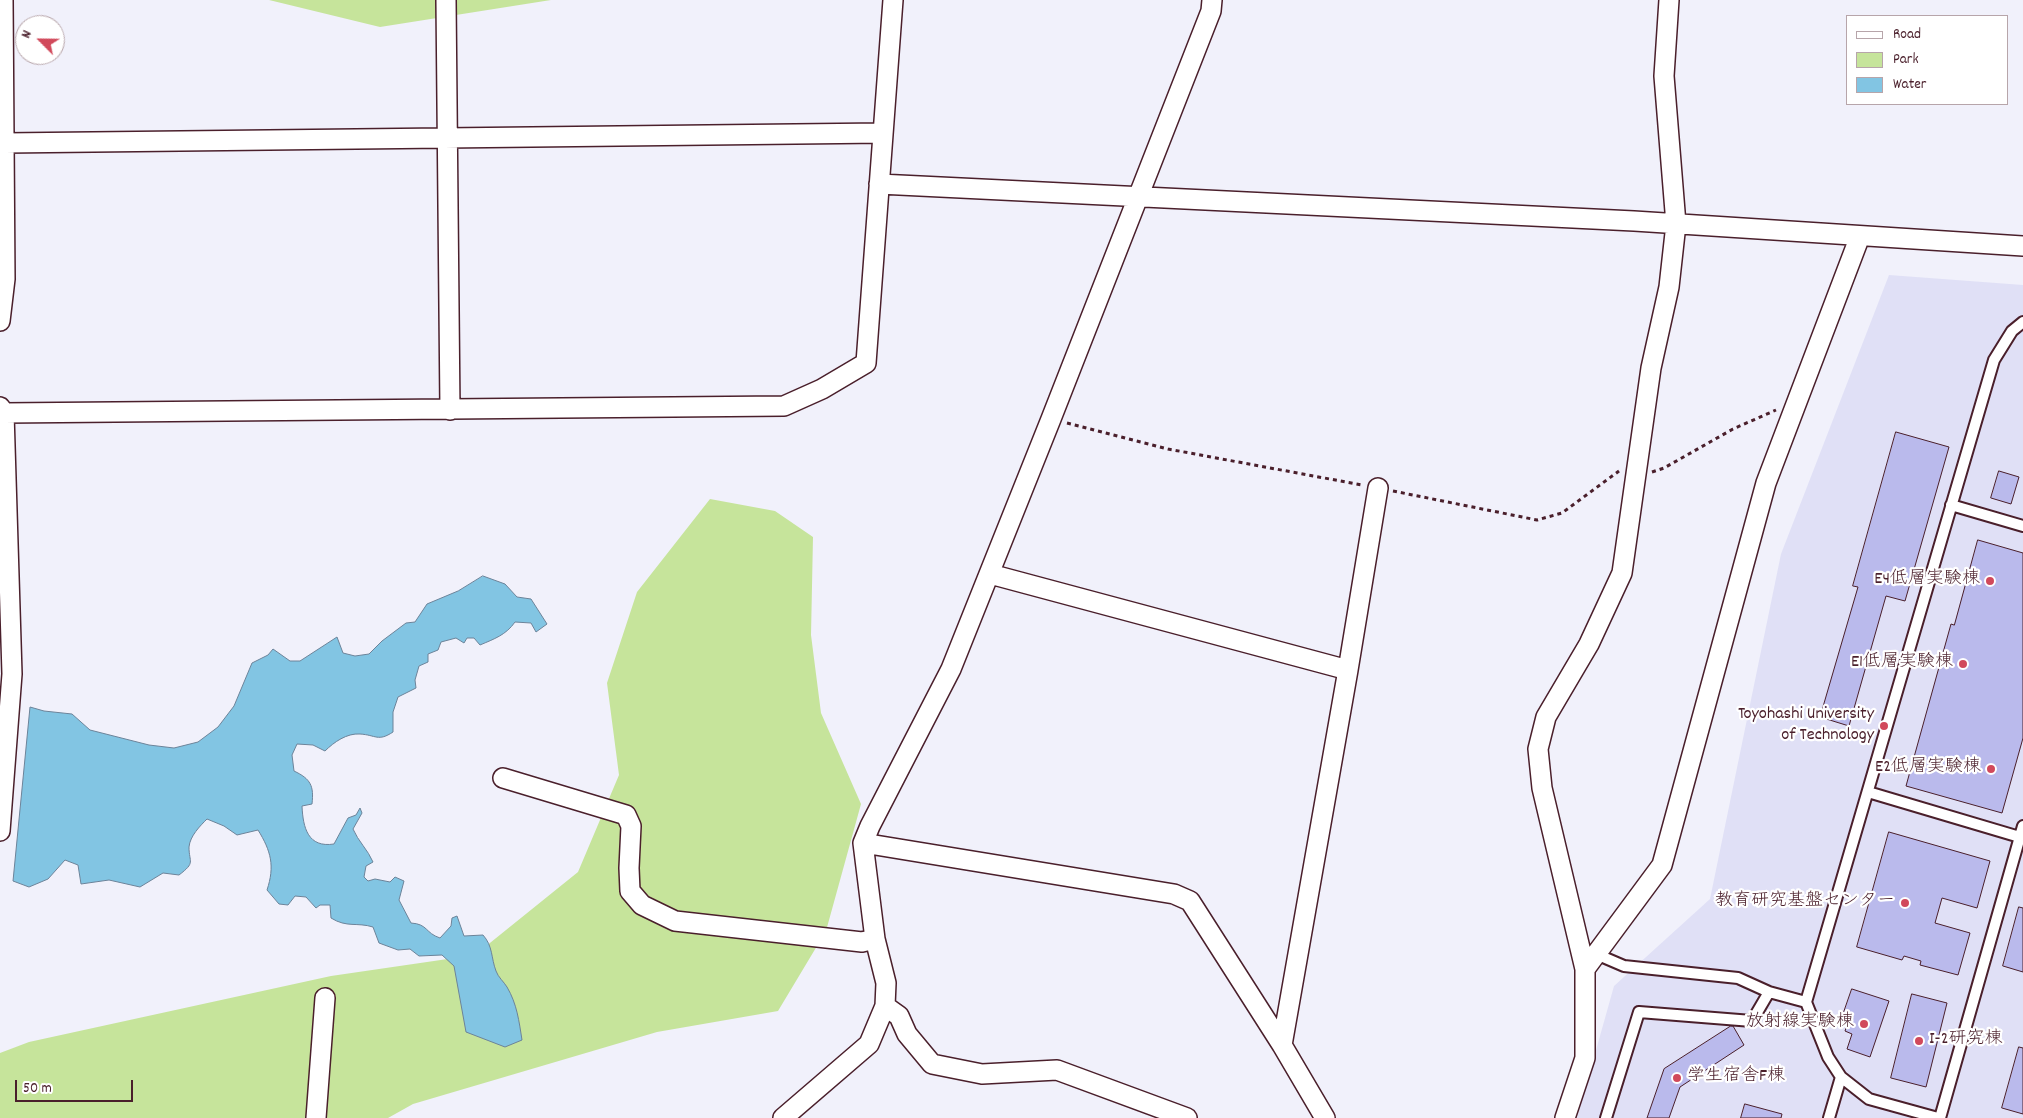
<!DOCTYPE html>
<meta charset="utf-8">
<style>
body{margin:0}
#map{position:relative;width:2023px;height:1118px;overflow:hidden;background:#f1f1fb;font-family:Dekko,sans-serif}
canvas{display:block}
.legend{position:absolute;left:1846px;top:15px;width:162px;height:90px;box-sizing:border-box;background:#fff;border:1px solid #b7a5aa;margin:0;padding:6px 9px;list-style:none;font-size:15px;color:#4a1f2b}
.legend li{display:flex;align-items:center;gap:10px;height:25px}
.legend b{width:25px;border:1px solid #b7a5aa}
.north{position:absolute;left:15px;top:15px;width:50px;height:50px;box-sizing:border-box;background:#fff;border:1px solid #b7a5aa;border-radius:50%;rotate:293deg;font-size:14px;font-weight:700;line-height:20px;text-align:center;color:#4a1f2b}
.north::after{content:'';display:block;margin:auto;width:18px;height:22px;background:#d1495b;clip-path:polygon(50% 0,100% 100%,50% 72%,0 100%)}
.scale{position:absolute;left:15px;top:1080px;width:118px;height:22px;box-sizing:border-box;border:2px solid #4a1f2b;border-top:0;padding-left:6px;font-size:15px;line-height:18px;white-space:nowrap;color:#4a1f2b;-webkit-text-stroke:4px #fff;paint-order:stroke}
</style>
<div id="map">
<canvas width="2023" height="1118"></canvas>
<ul class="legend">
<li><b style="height:6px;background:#fff"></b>Road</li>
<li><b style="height:14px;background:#c6e49b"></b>Park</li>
<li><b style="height:14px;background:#82c5e3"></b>Water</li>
</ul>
<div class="north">N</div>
<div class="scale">50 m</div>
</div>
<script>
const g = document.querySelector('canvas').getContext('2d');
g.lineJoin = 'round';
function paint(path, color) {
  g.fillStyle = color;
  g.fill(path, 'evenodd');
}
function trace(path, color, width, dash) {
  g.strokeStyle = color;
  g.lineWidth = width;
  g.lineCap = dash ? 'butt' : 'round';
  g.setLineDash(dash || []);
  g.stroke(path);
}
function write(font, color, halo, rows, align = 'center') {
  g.font = font + ' Dekko,"Klee One",sans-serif';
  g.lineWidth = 4.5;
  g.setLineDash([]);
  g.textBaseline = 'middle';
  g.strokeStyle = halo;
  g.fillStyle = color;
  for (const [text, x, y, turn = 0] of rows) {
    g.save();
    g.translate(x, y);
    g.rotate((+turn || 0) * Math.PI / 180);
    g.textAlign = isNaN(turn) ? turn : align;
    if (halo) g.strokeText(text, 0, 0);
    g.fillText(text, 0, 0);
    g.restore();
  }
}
paint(new Path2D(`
 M1889 275 2023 285V1118H1577L1614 986 1710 899 1781 554Z`), '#e0e0f6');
paint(new Path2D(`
 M269 0H551L380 27Z
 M710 499 775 511 813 537 811 635 821 713 861 804 826 931 778 1011 657 1032 413 1104 388 1118H0V1053L29 1042 331 976 475 955 578 872 619 775 607 683 637 592Z`), '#c6e49b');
const water = new Path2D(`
 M483 576 505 584 517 597 531 599 547 624 536 632 531 623 515 622C506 635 494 639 480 645L474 638H467L464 643 456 638 441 642 438 650 428 654V662L419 666 415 680 416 688 398 697 393 712V732C378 742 376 735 360 734 347 733 334 742 325 751L313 745 297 744 292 755 294 771C311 779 314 786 312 804L302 806C303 828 308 848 334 844L348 818 356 815 360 808 362 813 353 829C358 841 368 850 373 862L366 866 364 877 368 881 375 879 390 882 395 877 404 881 399 900 411 923C428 924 425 933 440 938L451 926 452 918 457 916 464 936 483 935C493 946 491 958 496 971 498 977 504 982 507 987 517 1004 519 1021 522 1040L505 1047 466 1032 454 966 442 955 419 956 410 949 398 950 379 943 373 927C357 922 347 928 331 918L330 905H320L316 908 306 897 295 896 288 905 279 904 267 890C275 866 271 851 258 830L237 835 224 826 207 819C200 826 190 836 189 847 189 863 196 862 179 875L163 873 140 887 109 880 81 884 78 865 65 860 48 879 29 887 13 881 30 707 44 711 72 714 90 730 149 745 174 748 198 742 218 727 234 706 252 663 268 655 273 649 290 661H300L337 637 343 653 355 656 369 654 382 641 406 623 415 622 427 604 458 591Z`);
paint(water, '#82c5e3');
trace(water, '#6c8399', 1);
const building = new Path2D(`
 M1896 432 1949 447 1905 601 1886 596 1849 726 1820 717 1858 587 1853 586Z
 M1999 471 2019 477 2011 504 1991 498Z
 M1978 540 2023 553V738L2002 813 1906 786 1951 624 1954 625Z
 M1889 832 1990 861 1977 908 1942 898 1935 923 1970 933 1958 975 1920 965 1921 961 1904 956 1902 960 1857 947Z
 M2019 907 2023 908V972L2003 966Z
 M1852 989 1889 1001 1870 1057 1847 1049 1852 1034 1845 1031 1850 1017 1843 1015Z
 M1912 994 1947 1003 1926 1087 1891 1078Z
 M1731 1026H1733L1744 1045 1680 1087 1669 1118H1647L1664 1069Z
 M2019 1047 2023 1048V1114L2002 1108Z
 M1745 1104 1782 1114 1781 1118H1741Z`);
paint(building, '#babaec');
trace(building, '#4a1f2b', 1);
const lane = new Path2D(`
 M1951 505 2023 526
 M1868 792 2023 838
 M1596 954 1624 966 1738 978 1769 992 1806 1002
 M1606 1118 1639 1012 1752 1021 1769 992
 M1829 1118 1841 1077
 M1938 1118 1869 1099 1841 1077 1828 1057 1806 1002 1994 360 2012 331 2023 322
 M1940 1118 2023 826`);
const street = new Path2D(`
 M446 0 450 410
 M5 143 883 133
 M879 184 1634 221 2023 246
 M0 321 5 279 3 0
 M0 407 4 413 12 674 0 831
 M4 413 784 406 822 389 866 363 893 0
 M990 574 1348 670 1282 1045 1325 1118
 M1348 670 1378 488
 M503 778 626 815 631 826 629 868 630 891 642 905 675 921 862 942 875 939
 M863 843 1174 894 1190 901 1282 1045
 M1585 969 1542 788 1538 749 1546 717 1589 644 1622 573 1651 368 1669 287 1676 224 1664 76 1669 0
 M885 1006 899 1016 907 1034 932 1064 982 1074 1057 1070 1187 1118
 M316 1118 325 998
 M783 1118 869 1044 885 1006 886 983 875 939 863 843 870 826 951 669 1051 419 1211 11 1212 0
 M1565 1118 1585 1058V969L1662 865 1766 483 1860 236`);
trace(lane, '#4a1f2b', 14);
trace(street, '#4a1f2b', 22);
trace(new Path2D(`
 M1067 423 1168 449 1362 485
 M1652 472 1664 468 1733 429 1776 410
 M1393 491 1537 520 1562 513 1619 471`), '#4a1f2b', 3, [4, 4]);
trace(lane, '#fff', 10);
trace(street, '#fff', 19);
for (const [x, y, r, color] of [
 [1990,581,5,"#d1495b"],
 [1963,664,5,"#d1495b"],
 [1884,726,5,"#d1495b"],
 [1991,769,5,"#d1495b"],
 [1905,903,5,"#d1495b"],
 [1864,1024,5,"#d1495b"],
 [1919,1041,5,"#d1495b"],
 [1677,1078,5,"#d1495b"]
]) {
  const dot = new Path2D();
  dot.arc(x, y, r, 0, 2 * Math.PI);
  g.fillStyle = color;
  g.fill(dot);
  trace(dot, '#fff', 2);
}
write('18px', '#4a1f2b', '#fff', [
 ["E4低層実験棟",1980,581],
 ["E1低層実験棟",1953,664],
 ["Toyohashi University",1874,716],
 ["of Technology",1874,737],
 ["E2低層実験棟",1981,769],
 ["教育研究基盤センター",1895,903],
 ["放射線実験棟",1854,1024],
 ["I-2研究棟",1929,1041,"left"],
 ["学生宿舎F棟",1687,1078,"left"]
], 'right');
</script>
